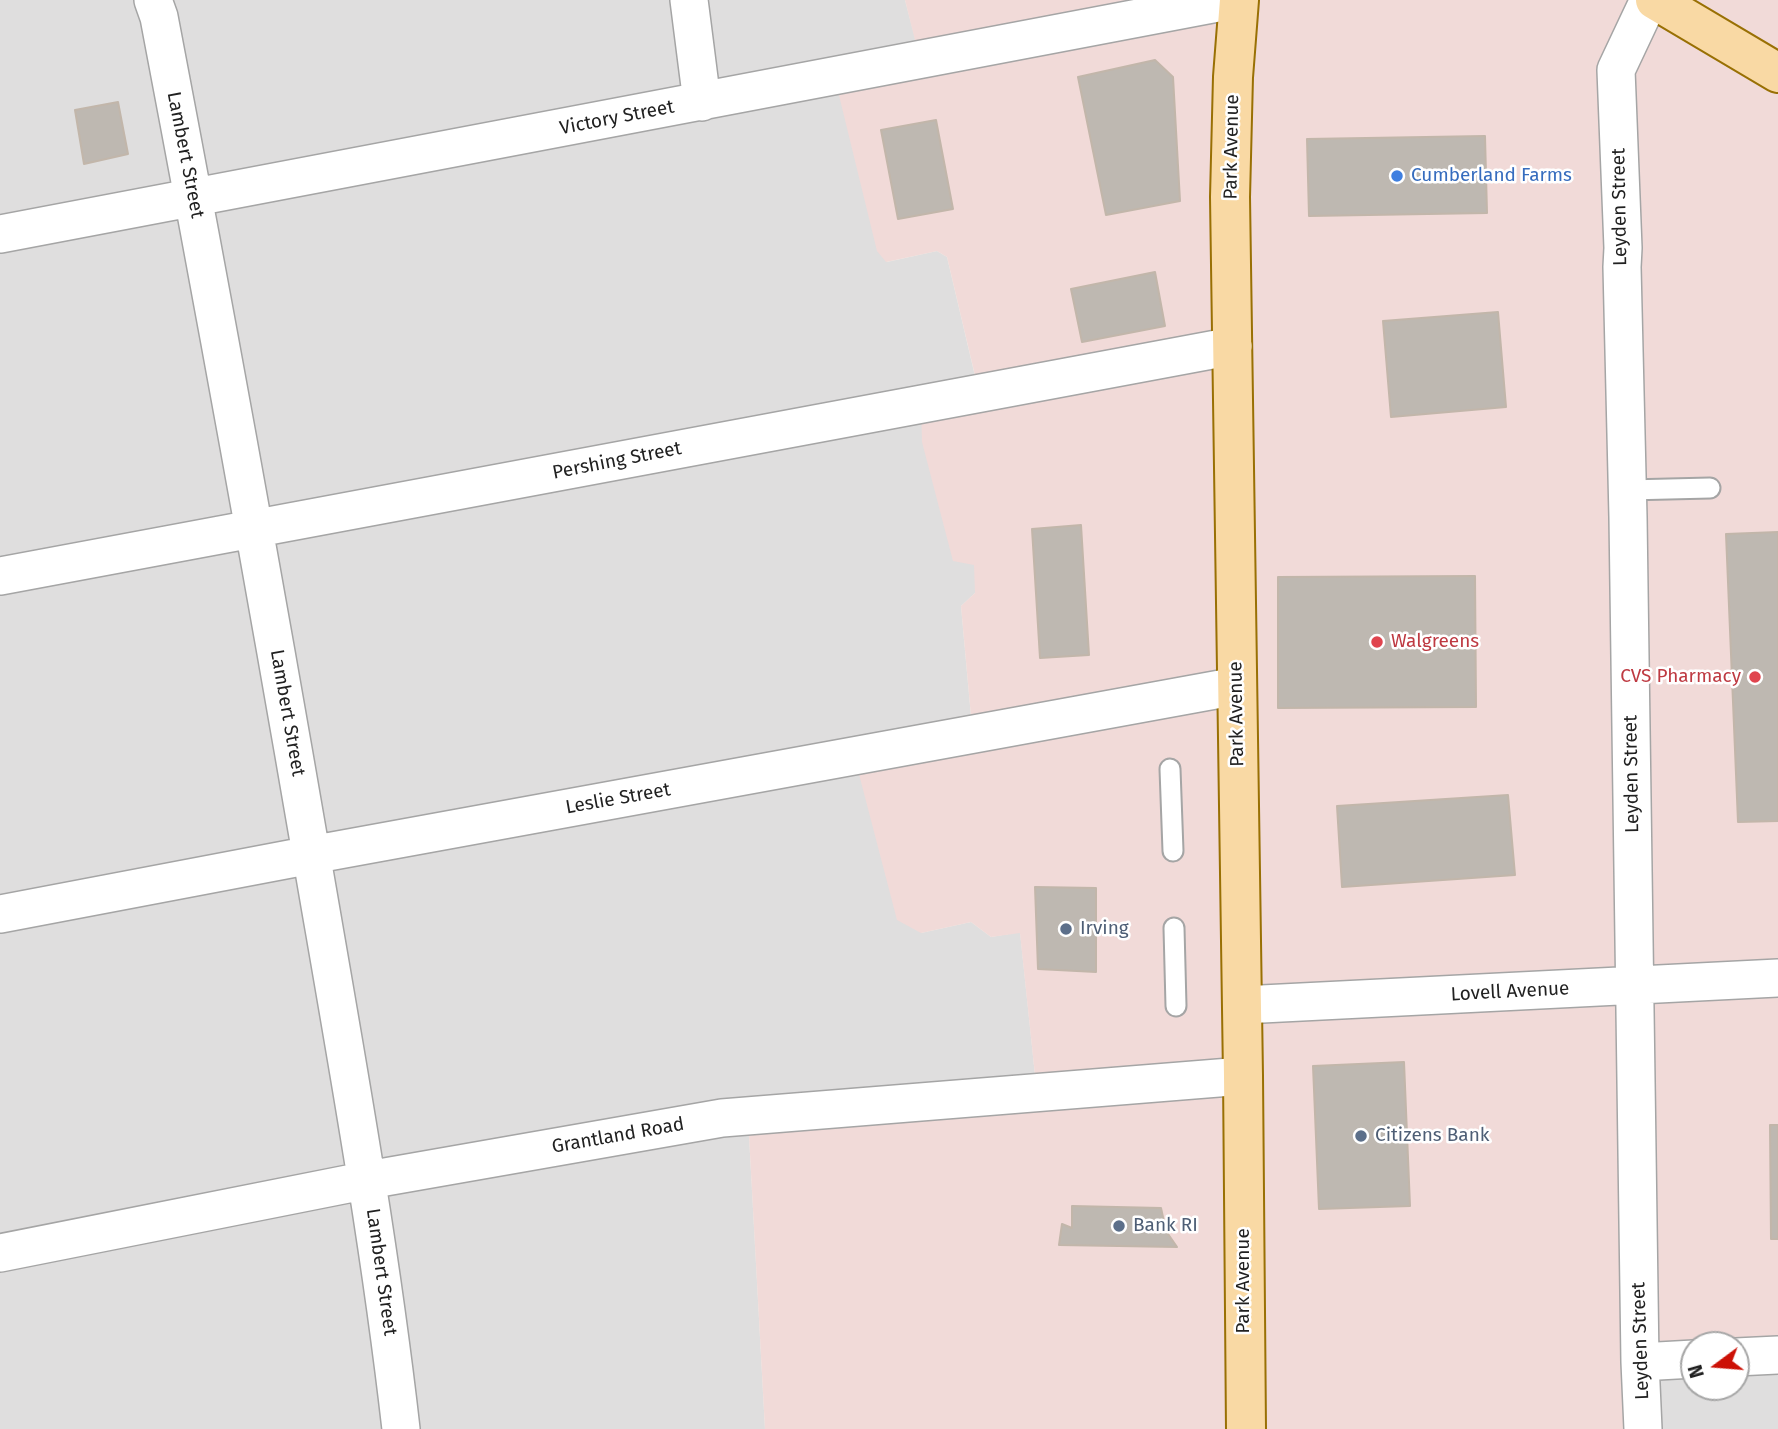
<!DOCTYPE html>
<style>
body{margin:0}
#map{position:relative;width:1778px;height:1429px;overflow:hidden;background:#f1eee8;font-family:"Fira Sans",sans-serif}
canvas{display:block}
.north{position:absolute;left:1680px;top:1331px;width:70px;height:70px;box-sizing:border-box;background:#fff;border:2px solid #a6a6a6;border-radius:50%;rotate:254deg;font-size:19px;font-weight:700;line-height:28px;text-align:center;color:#212121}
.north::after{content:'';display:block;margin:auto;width:24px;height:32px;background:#cc1106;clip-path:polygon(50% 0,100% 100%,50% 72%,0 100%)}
</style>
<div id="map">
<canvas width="1778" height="1429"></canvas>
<div class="north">N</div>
</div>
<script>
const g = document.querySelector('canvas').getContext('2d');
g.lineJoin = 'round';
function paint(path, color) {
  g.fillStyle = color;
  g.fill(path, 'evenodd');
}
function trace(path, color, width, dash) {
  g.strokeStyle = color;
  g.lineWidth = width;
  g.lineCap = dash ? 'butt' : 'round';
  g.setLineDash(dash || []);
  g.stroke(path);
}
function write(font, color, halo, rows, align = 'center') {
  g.font = font + ' "Fira Sans",sans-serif';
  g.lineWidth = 5;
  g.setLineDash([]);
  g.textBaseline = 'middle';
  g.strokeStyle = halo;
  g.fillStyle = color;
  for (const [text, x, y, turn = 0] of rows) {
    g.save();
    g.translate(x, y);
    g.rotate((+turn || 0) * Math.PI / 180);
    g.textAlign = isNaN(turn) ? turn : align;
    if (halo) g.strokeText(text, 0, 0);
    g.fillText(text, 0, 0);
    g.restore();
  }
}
paint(new Path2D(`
 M0 0H905L920 57 887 262 937 251 947 257 978 389 975 593 961 606 972 728 921 933 971 922 991 937 1020 932 1036 1085 748 1117 765 1429H0Z
 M1778 1356V1429H1639L1643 1361 1694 1359V1387H1736V1357Z`), '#dfdede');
paint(new Path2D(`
 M905 0H1778V1356L1736 1345H1694L1643 1361 1639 1429H765L748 1117 1036 1085 1020 933 991 937 971 922 921 933 897 920 854 755 972 727 961 606 975 593 974 565 953 561 922 442 921 404 978 388 947 257 937 251 886 262 877 251 835 79 919 56Z`), '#f1dad8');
const building = new Path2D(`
 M1155 60 1173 77 1180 201 1106 215 1078 77Z
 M118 102 128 154 84 164 75 110Z
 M936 120 953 209 898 219 881 130Z
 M1485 136 1487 213 1309 216 1307 139Z
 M1155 272 1165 326 1082 342 1071 289Z
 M1498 312 1506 407 1391 417 1383 321Z
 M1081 525 1089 655 1040 658 1032 529Z
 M1778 532V821L1738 822 1726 534Z
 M1475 576 1476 707 1278 708V577Z
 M1508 795 1515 875 1342 887 1337 806Z
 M1035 887 1096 888V972L1038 969Z
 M1404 1062 1410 1206 1319 1209 1313 1066Z
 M1770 1125H1778V1239H1771Z
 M1072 1206 1161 1208 1166 1231 1177 1247 1059 1245 1062 1224 1072 1228Z`);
paint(building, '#beb8b1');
trace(building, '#c2b6aa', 2);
const service = new Path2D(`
 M1628 490 1710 488
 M1170 769 1173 851
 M1174 928 1176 1006`);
const minor = new Path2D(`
 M153 0 159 17C212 295 263 574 311 853 344 1045 379 1236 401 1429
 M689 0 702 102
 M0 234 1233 0
 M0 576 1233 346
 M0 914 311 855 1237 686
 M1242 1005 1778 978
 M0 1253 368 1180 722 1118 1243 1076
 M1736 1357 1778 1355
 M1640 1362 1694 1359
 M1643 1429 1640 1362 1628 517 1622 267 1623 248 1616 70 1649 0`);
const primary = new Path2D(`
 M1239 0 1233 77 1230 197 1243 1076 1246 1429
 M1655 0 1778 73`);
trace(service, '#a5a5a5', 23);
trace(minor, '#a5a5a5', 40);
trace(primary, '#997004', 42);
trace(service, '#fff', 19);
trace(minor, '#fff', 37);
trace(primary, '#f9d9a4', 38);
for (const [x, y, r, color] of [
 [1397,176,7,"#3f7fe0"],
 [1377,642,7,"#e0444e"],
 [1755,677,7,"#e0444e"],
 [1066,929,7,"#5c6f8a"],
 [1361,1136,7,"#5c6f8a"],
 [1119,1226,7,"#5c6f8a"]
]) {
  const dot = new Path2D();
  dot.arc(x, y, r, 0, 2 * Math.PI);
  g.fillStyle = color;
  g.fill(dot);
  trace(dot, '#fff', 2.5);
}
write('19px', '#212121', '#fff', [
 ["Victory Street",617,118,-11],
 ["Park Avenue",1232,147,-89],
 ["Lambert Street",185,155,79],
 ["Leyden Street",1620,207,-91],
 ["Pershing Street",617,461,-11],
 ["Lambert Street",287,713,80],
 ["Park Avenue",1237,714,-91],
 ["Leyden Street",1632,774,-91],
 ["Leslie Street",618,799,-10],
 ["Lovell Avenue",1510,992,-3],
 ["Grantland Road",618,1136,-10],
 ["Lambert Street",381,1272,82],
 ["Park Avenue",1244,1281,-90],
 ["Leyden Street",1641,1341,-92]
]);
write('19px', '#366cbe', '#fff', [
 ["Cumberland Farms",1411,176]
], 'left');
write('19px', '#be3a42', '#fff', [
 ["Walgreens",1391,642],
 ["CVS Pharmacy",1741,677,"right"]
], 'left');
write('19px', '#4e5e75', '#fff', [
 ["Irving",1080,929],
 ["Citizens Bank",1375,1136],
 ["Bank RI",1133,1226]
], 'left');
</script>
